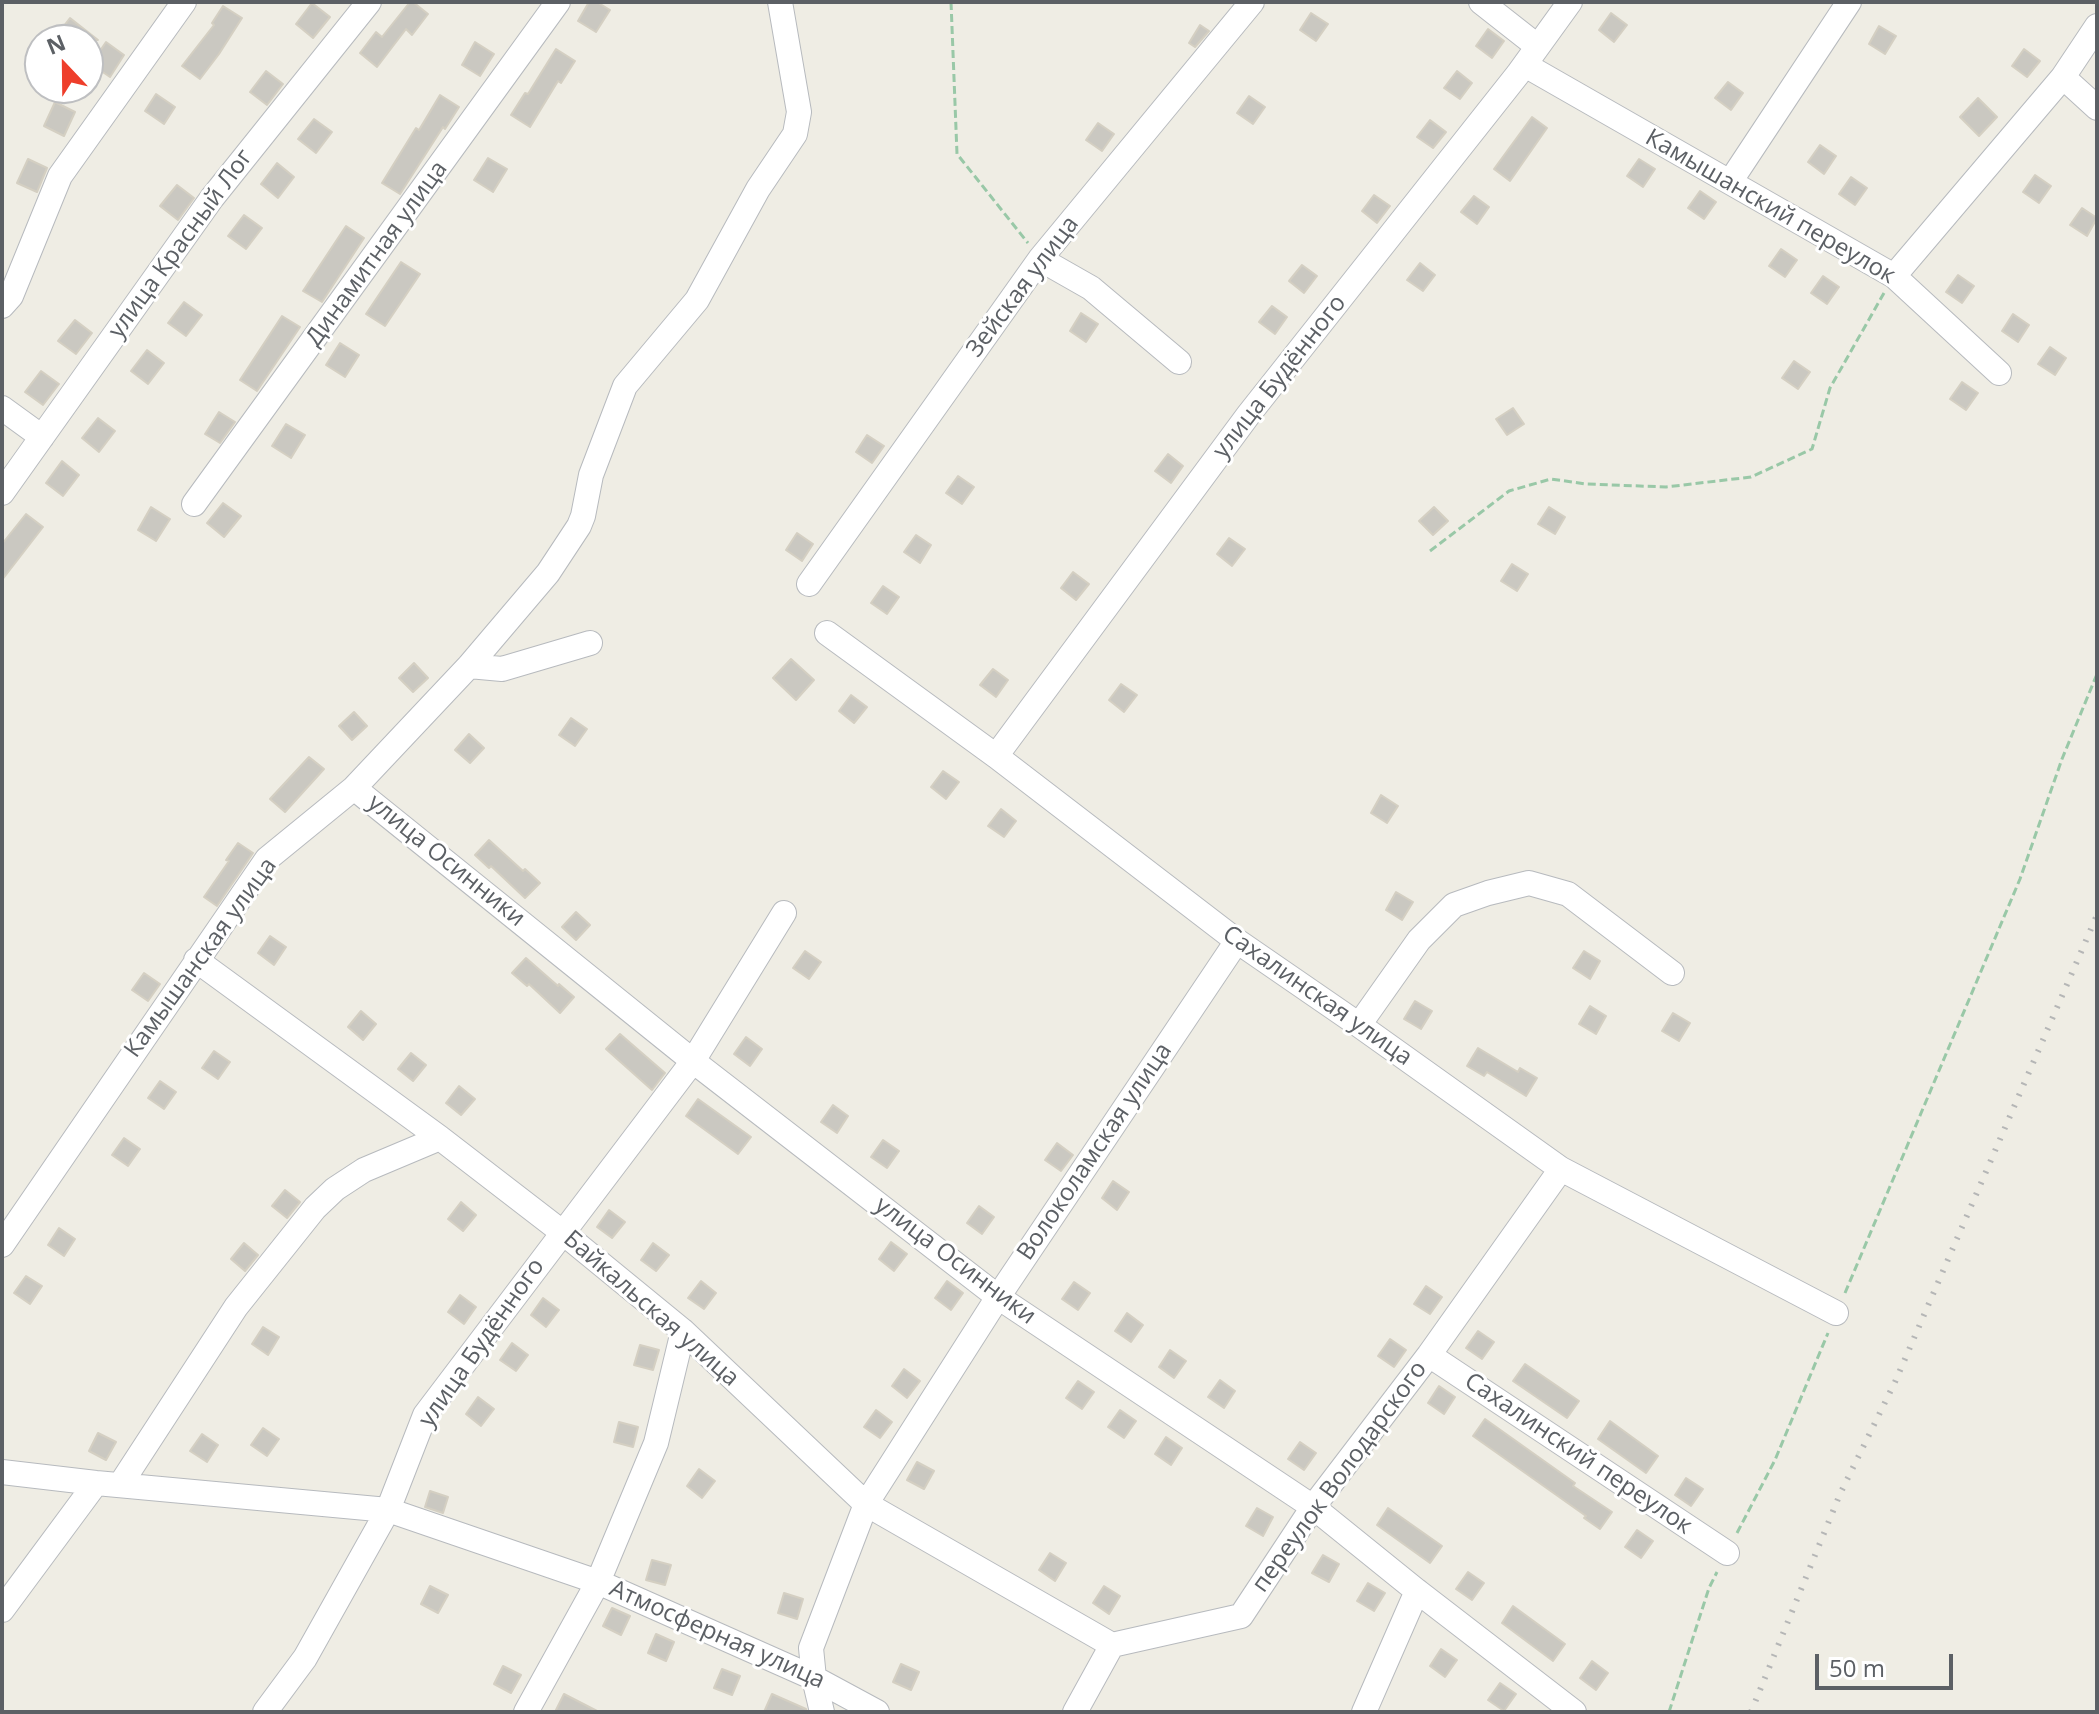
<!DOCTYPE html>
<meta charset="utf-8">
<style>
body{margin:0}
#map{position:relative;width:2099px;height:1714px;overflow:hidden;background:#efede4;font-family:"Open Sans",sans-serif}
canvas{display:block}
.frame{position:absolute;inset:0;border:4px solid #5c6065;pointer-events:none}
.north{position:absolute;left:24px;top:24px;width:80px;height:80px;box-sizing:border-box;background:#fff;border:2px solid #bebfc1;border-radius:50%;rotate:338deg;font-size:22px;font-weight:700;line-height:32px;text-align:center;color:#5c6065}
.north::after{content:'';display:block;margin:auto;width:28px;height:36px;background:#ee3e2b;clip-path:polygon(50% 0,100% 100%,50% 72%,0 100%)}
.scale{position:absolute;left:1815px;top:1654px;width:138px;height:36px;box-sizing:border-box;border:4px solid #5c6065;border-top:0;padding-left:10px;font-size:24px;line-height:28px;white-space:nowrap;color:#5c6065;-webkit-text-stroke:6px #fff;paint-order:stroke}
</style>
<div id="map">
<canvas width="2099" height="1714"></canvas>
<div class="frame"></div>
<div class="north">N</div>
<div class="scale">50 m</div>
</div>
<script>
const g = document.querySelector('canvas').getContext('2d');
g.lineJoin = 'round';
function paint(path, color) {
  g.fillStyle = color;
  g.fill(path, 'evenodd');
}
function trace(path, color, width, dash) {
  g.strokeStyle = color;
  g.lineWidth = width;
  g.lineCap = dash ? 'butt' : 'round';
  g.setLineDash(dash || []);
  g.stroke(path);
}
function write(font, color, halo, rows, align = 'center') {
  g.font = font + ' "Open Sans",sans-serif';
  g.lineWidth = 6;
  g.setLineDash([]);
  g.textBaseline = 'middle';
  g.strokeStyle = halo;
  g.fillStyle = color;
  for (const [text, x, y, turn = 0] of rows) {
    g.save();
    g.translate(x, y);
    g.rotate((+turn || 0) * Math.PI / 180);
    g.textAlign = isNaN(turn) ? turn : align;
    if (halo) g.strokeText(text, 0, 0);
    g.fillText(text, 0, 0);
    g.restore();
  }
}
const building = new Path2D(`
 M410 2H413L428 14 412 35 406 29 377 67 360 53 376 32 382 37Z
 M589 2H597L610 10 596 32 578 21Z
 M312 3 330 17 313 38 296 24Z
 M223 6 242 18 219 54 200 79 182 66 214 25 212 23Z
 M1311 13 1328 24 1316 41 1300 30Z
 M1611 13 1627 25 1614 42 1599 30Z
 M70 18 98 40H53Z
 M1200 25 1209 31 1195 47 1189 43Z
 M1879 26 1896 36 1885 54 1869 44Z
 M1488 29 1504 41 1492 58 1476 46Z
 M106 42 124 55 110 77 91 64Z
 M475 42 494 54 480 76 462 65Z
 M556 49 575 61 561 83 558 81 530 127 511 115 525 93 528 94Z
 M2024 49 2040 61 2027 77 2012 66Z
 M266 71 283 84 267 105 250 92Z
 M1457 71 1472 83 1460 99 1444 88Z
 M1728 82 1743 93 1731 110 1715 98Z
 M156 94 175 107 164 124 145 111Z
 M440 95 459 107 445 129 443 127 400 194 382 183 416 128 419 130Z
 M1249 96 1265 107 1253 124 1237 113Z
 M1978 98 1997 117 1979 136 1960 117Z
 M55 102 75 112 64 136 44 126Z
 M1532 117 1547 128 1510 181 1494 169Z
 M314 119 332 132 316 153 298 139Z
 M1430 120 1446 132 1433 148 1417 137Z
 M1098 123 1114 134 1102 151 1086 140Z
 M1820 145 1836 156 1824 174 1808 162Z
 M488 158 507 169 493 192 474 180Z
 M28 159 47 168 37 192 17 183Z
 M1639 159 1655 169 1643 187 1627 176Z
 M277 163 294 177 278 198 261 184Z
 M2035 175 2051 186 2039 203 2023 192Z
 M1851 177 1867 188 1855 205 1839 194Z
 M177 185 194 198 178 220 160 206Z
 M1700 191 1716 202 1704 219 1688 208Z
 M1374 195 1390 206 1377 223 1362 211Z
 M1474 196 1489 207 1477 224 1461 212Z
 M2082 208 2097 218 2087 236 2070 225Z
 M244 215 262 228 246 249 228 236Z
 M346 226 364 238 322 302 303 291Z
 M1781 249 1797 260 1785 277 1769 266Z
 M401 262 420 274 385 326 366 314Z
 M1420 263 1435 275 1423 291 1407 280Z
 M1302 265 1317 276 1304 293 1289 281Z
 M1958 275 1974 286 1962 303 1946 292Z
 M1823 276 1839 287 1827 304 1811 293Z
 M184 302 202 315 186 336 168 323Z
 M1272 306 1287 317 1275 334 1259 322Z
 M1081 313 1098 324 1086 342 1070 331Z
 M2013 314 2029 325 2018 342 2002 331Z
 M282 316 300 327 257 391 240 380Z
 M75 320 92 333 76 354 58 341Z
 M340 343 359 355 345 377 326 365Z
 M2050 347 2066 358 2055 375 2038 364Z
 M147 350 164 363 148 384 131 371Z
 M1794 361 1810 372 1798 389 1782 378Z
 M41 371 59 384 43 405 25 392Z
 M1962 382 1978 393 1966 410 1950 399Z
 M1513 408 1524 424 1507 435 1496 419Z
 M219 412 235 422 220 443 205 434Z
 M98 418 115 431 99 452 82 438Z
 M286 424 305 435 291 458 272 446Z
 M867 435 884 446 872 463 856 452Z
 M1168 454 1183 466 1171 483 1155 471Z
 M62 461 79 475 63 496 46 483Z
 M958 476 974 487 962 504 946 493Z
 M223 503 241 516 224 537 207 523Z
 M151 507 170 519 156 541 138 530Z
 M1434 507 1448 521 1433 535 1419 521Z
 M1549 507 1565 517 1555 534 1538 524Z
 M26 514 43 527 2 580V544Z
 M797 533 813 544 802 561 786 550Z
 M916 535 931 545 920 563 904 552Z
 M1229 538 1245 549 1232 566 1217 554Z
 M1512 564 1528 574 1517 591 1501 581Z
 M1073 572 1089 584 1076 600 1061 588Z
 M883 586 899 597 887 614 871 603Z
 M791 659 814 680 796 700 773 678Z
 M414 663 428 678 413 692 399 678Z
 M993 669 1008 680 996 697 980 685Z
 M1121 684 1137 695 1124 712 1109 700Z
 M851 695 867 707 854 723 839 711Z
 M354 712 367 726 352 740 339 726Z
 M571 718 587 729 575 746 559 735Z
 M469 734 484 748 470 763 455 750Z
 M309 757 324 769 285 812 270 799Z
 M943 771 959 782 946 799 931 787Z
 M1381 795 1398 806 1387 823 1371 813Z
 M1001 809 1016 821 1004 837 988 826Z
 M489 840 523 871 525 869 540 883 525 898 491 866 489 868 475 855Z
 M238 843 253 853 217 906 204 897 229 861 226 860Z
 M1396 892 1413 902 1402 920 1386 910Z
 M576 912 590 925 576 940 562 927Z
 M270 936 286 947 274 965 258 953Z
 M805 951 821 962 809 979 793 968Z
 M1584 951 1600 961 1590 979 1573 968Z
 M526 958 558 986 559 984 574 997 560 1013 529 984 527 986 512 973Z
 M144 973 160 984 148 1001 132 990Z
 M1415 1001 1432 1011 1421 1029 1404 1019Z
 M1590 1006 1606 1016 1596 1034 1579 1024Z
 M361 1011 376 1024 363 1040 348 1027Z
 M1673 1013 1690 1023 1679 1041 1662 1031Z
 M620 1034 665 1073 652 1090 606 1049Z
 M746 1037 762 1049 750 1066 734 1054Z
 M1478 1048 1518 1072 1520 1068 1537 1078 1526 1096 1487 1072 1484 1076 1467 1066Z
 M214 1051 230 1062 218 1079 202 1068Z
 M411 1053 426 1065 413 1081 398 1069Z
 M160 1081 176 1092 164 1109 148 1098Z
 M459 1086 475 1099 461 1115 446 1103Z
 M698 1099 751 1137 738 1154 686 1116Z
 M833 1105 848 1116 837 1133 821 1122Z
 M124 1138 140 1149 128 1166 112 1155Z
 M883 1140 899 1151 887 1168 871 1157Z
 M1057 1143 1073 1155 1061 1171 1045 1160Z
 M1113 1181 1129 1192 1117 1210 1102 1198Z
 M285 1190 300 1202 287 1218 272 1206Z
 M461 1202 476 1215 463 1231 448 1219Z
 M979 1206 994 1217 982 1234 967 1223Z
 M609 1210 625 1222 612 1238 597 1227Z
 M59 1228 75 1239 64 1256 48 1245Z
 M891 1242 907 1254 894 1271 879 1259Z
 M244 1243 258 1255 245 1271 231 1259Z
 M653 1243 669 1255 656 1271 641 1260Z
 M26 1276 42 1286 30 1304 14 1293Z
 M701 1281 716 1293 704 1309 688 1298Z
 M947 1281 963 1293 951 1310 935 1298Z
 M1074 1282 1090 1293 1078 1310 1062 1299Z
 M1426 1286 1442 1297 1430 1314 1414 1304Z
 M460 1295 476 1307 464 1324 448 1312Z
 M543 1298 559 1310 546 1327 531 1315Z
 M1127 1313 1143 1325 1131 1342 1115 1331Z
 M263 1327 279 1337 268 1355 252 1344Z
 M1478 1331 1494 1342 1482 1359 1466 1348Z
 M1390 1339 1406 1350 1394 1367 1378 1356Z
 M512 1343 528 1355 516 1371 500 1360Z
 M640 1345 659 1350 653 1370 634 1365Z
 M1170 1350 1186 1361 1174 1378 1159 1367Z
 M1525 1364 1579 1401 1567 1418 1513 1381Z
 M904 1369 920 1381 907 1398 892 1386Z
 M1220 1380 1235 1391 1224 1408 1208 1397Z
 M1078 1381 1094 1392 1082 1409 1066 1398Z
 M1439 1386 1455 1397 1444 1414 1428 1403Z
 M478 1397 494 1409 481 1426 466 1414Z
 M876 1410 892 1422 880 1438 864 1427Z
 M1120 1410 1136 1421 1124 1438 1108 1427Z
 M1485 1419 1575 1483 1573 1486 1612 1512 1600 1529 1584 1518 1586 1516 1473 1436Z
 M1610 1421 1658 1456 1646 1473 1598 1439Z
 M619 1422 638 1427 633 1447 614 1442Z
 M263 1428 279 1439 267 1456 251 1445Z
 M98 1433 116 1442 106 1460 89 1451Z
 M202 1434 218 1445 207 1462 190 1451Z
 M1166 1437 1182 1448 1171 1465 1155 1454Z
 M1300 1442 1316 1453 1304 1470 1288 1459Z
 M917 1462 934 1471 924 1489 907 1480Z
 M699 1469 715 1481 702 1498 687 1486Z
 M1686 1478 1703 1489 1691 1506 1675 1495Z
 M430 1491 448 1497 443 1513 425 1507Z
 M1257 1508 1273 1517 1263 1536 1246 1526Z
 M1388 1508 1442 1546 1430 1563 1377 1525Z
 M1637 1530 1653 1541 1641 1558 1625 1547Z
 M1050 1553 1066 1563 1055 1581 1039 1570Z
 M1323 1555 1339 1564 1329 1582 1312 1573Z
 M652 1560 671 1565 665 1585 646 1580Z
 M1468 1572 1484 1583 1472 1600 1456 1589Z
 M1368 1583 1385 1593 1374 1611 1357 1601Z
 M430 1586 448 1595 438 1613 421 1604Z
 M1104 1586 1120 1596 1109 1614 1093 1603Z
 M784 1593 803 1599 797 1619 778 1613Z
 M1513 1606 1565 1644 1553 1661 1502 1623Z
 M612 1608 630 1616 621 1635 603 1626Z
 M656 1634 674 1642 666 1661 648 1653Z
 M1441 1649 1457 1660 1445 1677 1430 1666Z
 M1592 1661 1608 1673 1596 1690 1580 1678Z
 M901 1664 919 1672 911 1690 893 1682Z
 M503 1666 521 1675 511 1693 494 1684Z
 M722 1669 740 1676 732 1695 714 1688Z
 M1500 1683 1516 1694 1504 1711 1488 1700Z
 M564 1694 599 1712H555Z
 M772 1694 806 1709 807 1712H764Z`);
paint(building, '#cac8c1');
trace(building, '#d4cfc2', 2);
const minor = new Path2D(`
 M1481 2 1537 46
 M1525 65 1894 276 1999 373
 M2063 77 2097 108
 M1730 182 1849 2
 M1040 259 1091 288 1179 362
 M1894 276 2063 77 2097 26
 M2 306 11 296 60 176 184 2
 M2 408 42 437
 M2 493 212 198 369 2
 M194 504 558 2
 M809 584 1040 259 1252 2
 M827 633 996 756 1237 941 1359 1025 1561 1169 1836 1313
 M469 666 502 669 590 643
 M996 756 1249 414 1518 74 1570 2
 M354 788 693 1061 998 1297 1313 1507 1417 1591 1574 1712
 M196 960 440 1138 562 1232 683 1331 866 1504 1112 1645
 M1359 1025 1419 940 1454 905 1488 893 1529 883 1568 894 1672 973
 M2 1245 267 859 354 788 469 666 548 573 579 526 583 516 591 475 625 386 697 300 758 189 795 134 799 112 780 2
 M1429 1355 1727 1553
 M2 1472 96 1483 388 1510 598 1582 814 1678 877 1712
 M120 1485 236 1307 315 1208 335 1189 364 1170 440 1138
 M2 1610 96 1483
 M265 1712 305 1658 388 1510 425 1415 693 1061 784 913
 M526 1712 598 1582 656 1443 683 1331
 M822 1712 814 1678 811 1648 866 1504 998 1297 1237 941
 M1075 1712 1112 1645 1241 1616 1313 1507 1429 1355 1561 1169
 M1364 1712 1417 1591`);
trace(minor, '#b7babe', 26);
trace(new Path2D(`
 M951 2 957 154 1028 243
 M1430 551 1509 491 1551 479 1586 484 1666 487 1751 477 1812 449 1830 388 1884 293
 M1845 1293 2020 879 2062 759 2097 674
 M1737 1533 1775 1460 1828 1333
 M1669 1712 1709 1588 1717 1572`), '#99c8a7', 3, [8, 4]);
trace(minor, '#fff', 24);
trace(new Path2D(`
 M1751 1712 1840 1494 1895 1382 2097 915`), '#b5b6b6', 6, [2, 10]);
write('24px', '#5c6065', '#fff', [
 ["Камышанский переулок",1770,207,30],
 ["улица Красный Лог",181,244,-54],
 ["Динамитная улица",377,254,-54],
 ["Зейская улица",1023,287,-53],
 ["улица Будённого",1280,377,-52],
 ["улица Осинники",446,861,39],
 ["Камышанская улица",201,958,-54],
 ["Сахалинская улица",1317,996,35],
 ["Волоколамская улица",1095,1152,-56],
 ["улица Осинники",955,1261,37],
 ["Байкальская улица",651,1309,41],
 ["улица Будённого",482,1343,-55],
 ["Сахалинский переулок",1578,1454,34],
 ["переулок Володарского",1340,1477,-54],
 ["Атмосферная улица",717,1635,24]
]);
</script>
